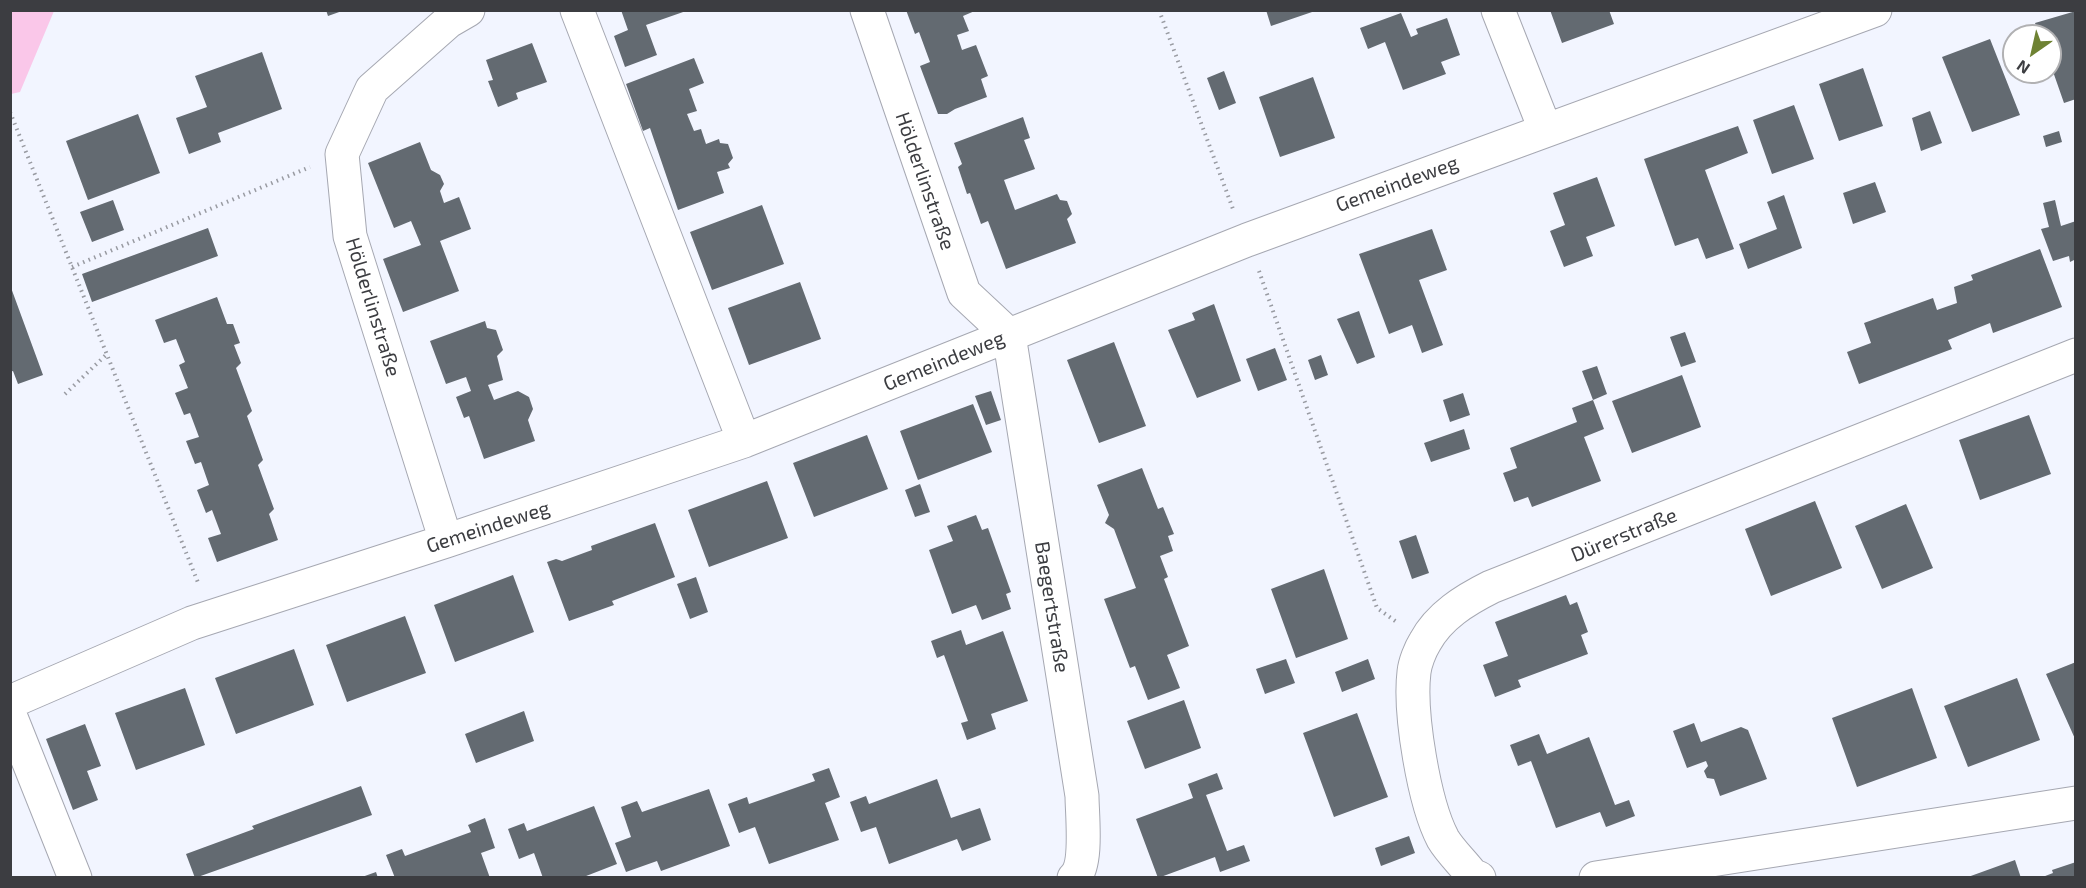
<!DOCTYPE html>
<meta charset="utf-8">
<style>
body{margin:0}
#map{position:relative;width:2086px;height:888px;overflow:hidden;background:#f2f5ff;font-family:"Exo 2",sans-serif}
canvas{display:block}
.frame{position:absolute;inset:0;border:12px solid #3c3d41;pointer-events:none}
.north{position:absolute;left:2002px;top:24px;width:60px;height:60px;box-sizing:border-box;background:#fff;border:2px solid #b1b1b3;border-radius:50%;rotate:214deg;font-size:16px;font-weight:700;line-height:24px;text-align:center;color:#3c3d41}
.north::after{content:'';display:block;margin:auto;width:21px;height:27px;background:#6e8233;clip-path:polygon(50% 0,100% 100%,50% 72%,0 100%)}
</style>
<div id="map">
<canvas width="2086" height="888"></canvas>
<div class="frame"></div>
<div class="north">N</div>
</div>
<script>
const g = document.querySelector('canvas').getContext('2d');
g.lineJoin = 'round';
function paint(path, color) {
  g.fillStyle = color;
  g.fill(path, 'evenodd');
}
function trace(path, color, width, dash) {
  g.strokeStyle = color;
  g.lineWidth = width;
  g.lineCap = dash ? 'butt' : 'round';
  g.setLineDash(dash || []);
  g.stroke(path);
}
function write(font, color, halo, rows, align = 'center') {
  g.font = font + ' "Exo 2",sans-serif';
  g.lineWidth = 6;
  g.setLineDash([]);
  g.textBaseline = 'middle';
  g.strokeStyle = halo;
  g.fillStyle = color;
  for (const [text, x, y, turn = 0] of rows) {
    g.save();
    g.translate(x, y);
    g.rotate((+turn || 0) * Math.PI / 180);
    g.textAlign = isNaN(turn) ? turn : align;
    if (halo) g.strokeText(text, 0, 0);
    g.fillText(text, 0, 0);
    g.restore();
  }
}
paint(new Path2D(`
 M11 10 54 11 20 92 11 94Z`), '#fac7e9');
paint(new Path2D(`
 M326 10H342V11L328 16Z
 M621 10H686V11L646 25 657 55 625 67 614 36 628 30Z
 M906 10H977L963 16 969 31 957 35 962 50 976 45 988 76 981 79 987 97 955 109 947 114H938L920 66 930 62 919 32 915 34Z
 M1266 10H1315V11L1271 26Z
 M1550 10H1609L1614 24 1562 43Z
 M2076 11V99L2064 103 2050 63V36H2040L2035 23Z
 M1401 13 1411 37 1418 34 1416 29 1447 18 1460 55 1441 62 1446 74 1403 90 1385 42 1368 49 1360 28Z
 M1990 39 2020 115 1972 132 1942 57Z
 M532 43 547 82 516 93 518 99 498 107 488 81 493 80 486 60Z
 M262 52 282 109 218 133 221 142 189 154 176 118 207 107 195 76Z
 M694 58 704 83 689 89 697 111 687 114 694 131 701 129 706 144 719 139 720 143 728 144 733 158 728 164 730 168 717 172 724 193 678 210 650 128 643 131 626 84Z
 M1863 68 1883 126 1839 141 1819 84Z
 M1224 71 1236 103 1219 110 1207 78Z
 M1313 77 1335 138 1280 157 1259 97Z
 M1794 105 1814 159 1772 174 1753 120Z
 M1930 111 1942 143 1921 151 1912 118Z
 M138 114 160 173 88 200 66 141Z
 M1023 117 1030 138 1024 140 1035 169 1004 180 1015 210 1057 194 1060 200 1067 201 1072 214 1067 219 1076 243 1006 269 988 221 981 224 970 193 967 194 958 167 962 164 954 143Z
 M1738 126 1748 153 1705 170 1734 249 1706 259 1698 238 1675 246 1644 159Z
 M2059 131 2062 142 2046 147 2043 136Z
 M420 142 431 170 440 175 444 184 440 191 444 203 459 197 471 229 440 241 459 291 403 312 383 259 421 245 411 221 394 228 368 163Z
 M1597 177 1615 226 1586 237 1593 256 1564 267 1550 231 1565 225 1553 193Z
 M1875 182 1886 212 1853 224 1843 193Z
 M1784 195 1802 248 1748 269 1739 244 1777 229 1767 202Z
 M113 200 124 230 92 242 80 212Z
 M2055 200 2061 226 2076 221V259L2070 262 2069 256 2053 261 2041 229 2049 227 2043 203Z
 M762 205 784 264 712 290 690 232Z
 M208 228 218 256 92 302 82 274Z
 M1432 229 1447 270 1419 280 1443 345 1422 353 1412 325 1389 334 1359 254Z
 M2040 249 2062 307 1993 333 1990 323 1948 340 1952 349 1859 384 1847 352 1871 343 1864 323 1933 298 1937 310 1957 303 1954 287 1973 280 1971 275Z
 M800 282 821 339 749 365 728 308Z
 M10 285 43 375 18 384 13 371 10 372Z
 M217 297 227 324H233L240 343 234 345 241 363 236 368 252 411 247 416 263 460 258 465 274 509 269 514 278 540 217 562 208 538 221 534 212 510 206 513 197 490 209 485 201 462 195 464 186 441 199 437 190 413 184 415 175 393 188 388 179 365 185 362 176 339 164 343 155 320Z
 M1214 304 1241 381 1197 398 1168 330 1195 320 1192 313Z
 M1359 311 1375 357 1357 364 1337 319Z
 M485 321 487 328 496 330 503 350 497 356 503 380 488 385 494 400 518 391 529 397 533 409 528 420 535 441 484 459 469 416 464 418 456 397 471 391 466 377 446 384 430 341Z
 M1685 332 1696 362 1681 367 1670 337Z
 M1114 342 1146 426 1099 443 1067 360Z
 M1275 348 1287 380 1258 391 1246 359Z
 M1321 355 1328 375 1315 380 1308 360Z
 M1597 366 1607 394 1593 400 1582 371Z
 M1682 375 1701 427 1632 453 1612 401Z
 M991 391 1001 420 986 425 975 396Z
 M1463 393 1470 415 1450 422 1443 400Z
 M1593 400 1604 429 1584 437 1601 481 1532 507 1528 497 1514 502 1503 473 1517 468 1510 448 1577 422 1572 408Z
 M973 404 992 452 918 480 900 431Z
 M2029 415 2051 474 1980 500 1959 440Z
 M1464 429 1470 449 1431 462 1424 443Z
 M867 435 888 489 814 517 793 463Z
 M1142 468 1158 509 1163 507 1174 534 1168 536 1173 551 1160 556 1168 577 1164 579 1189 646 1167 655 1180 688 1148 700 1135 666 1130 668 1104 599 1136 588 1114 529 1105 523 1109 515 1097 485Z
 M767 481 788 538 709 567 688 510Z
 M920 484 930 512 915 517 905 490Z
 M1815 501 1842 568 1771 596 1745 529Z
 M1906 504 1933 568 1882 589 1855 526Z
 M976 515 982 530 988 528 1011 592 1006 594 1011 609 982 620 976 605 952 614 929 550 953 541 947 526Z
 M655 523 675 577 612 601 614 605 569 621 547 562 556 559 562 561 592 550 591 546Z
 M1416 535 1429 573 1412 579 1399 541Z
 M1324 569 1348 639 1296 658 1271 589Z
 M513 575 534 632 455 662 434 605Z
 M696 577 708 612 690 619 677 584Z
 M1566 595 1570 605 1577 602 1588 632 1581 635 1588 654 1518 680 1521 687 1495 697 1483 665 1508 656 1495 622Z
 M405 616 426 673 347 702 326 645Z
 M961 630 966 645 1003 631 1028 701 991 714 996 729 967 740 961 723 968 721 944 655 937 658 931 641Z
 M294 649 314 705 236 734 215 678Z
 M1286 659 1295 683 1265 694 1256 669Z
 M1368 659 1375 679 1342 692 1335 672Z
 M2076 662V741L2046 674Z
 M2017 678 2040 740 1968 767 1944 706Z
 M185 688 205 745 136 770 115 713Z
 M1912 688 1937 758 1857 787 1832 718Z
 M1184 700 1201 748 1145 769 1127 721Z
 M524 711 534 741 476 763 465 734Z
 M1357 713 1388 797 1334 817 1303 733Z
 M1694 723 1701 742 1741 727 1748 730 1767 779 1720 796 1714 779 1707 778 1704 771 1708 766 1706 761 1687 768 1673 731Z
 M85 724 101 766 87 771 98 800 73 810 46 739Z
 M1539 734 1547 754 1589 737 1615 805 1629 800 1635 816 1606 827 1600 812 1556 828 1531 761 1518 766 1510 745Z
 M829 768 840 797 825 803 839 840 769 864 755 827 739 833 728 804 747 797 749 804 815 781 812 774Z
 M1217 773 1223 789 1206 795 1227 851 1244 845 1250 861 1220 872 1215 857 1158 878 1136 819 1193 798 1188 784Z
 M937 779 951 818 980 808 991 840 962 851 957 839 889 864 876 827 861 832 850 802 866 796 869 804Z
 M361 786 372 815 195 878 186 854 254 829 252 826Z
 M709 789 730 846 661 871 657 861 626 872 615 843 631 837 621 807 637 801 642 812Z
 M594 806 617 864 581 878H543L534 853 519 859 508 829 524 823 527 831Z
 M485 818 495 848 481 853 490 878H395L386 855 402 849 405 856 471 832 468 825Z
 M1409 836 1415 853 1381 866 1375 848Z
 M2015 860 2021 878H1968V877Z
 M2076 862V878H2040L2053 873 2052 870Z
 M376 872 378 878H362V877Z`), '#636a71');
const street = new Path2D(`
 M577 10 744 441
 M867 10 964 293 1009 335 1082 796C1082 814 1088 865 1074 878
 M1498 10 1545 129
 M446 541 350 236 342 154 372 89 449 21 468 10
 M10 702 192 623 446 541 744 441 1247 240 1875 10
 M10 715 75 878
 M1479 878 1472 875C1463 863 1450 851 1443 839 1424 803 1409 713 1414 672 1415 663 1420 650 1425 642 1439 616 1465 600 1491 587L2076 355
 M1596 878 2076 803`);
trace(street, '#a6a8b2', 35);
trace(new Path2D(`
 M1159 10 1233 209
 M10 112 199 585
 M72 267 310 167
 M1259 271 1377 608 1398 623
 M65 394 107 354`), '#999ba2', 4, [1.5, 4.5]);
trace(street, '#fff', 33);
write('20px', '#3c3d41', '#fff', [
 ["Hölderlinstraße",925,181,71],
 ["Gemeindeweg",1397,184,-20],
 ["Hölderlinstraße",373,307,73],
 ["Gemeindeweg",944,361,-22],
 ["Gemeindeweg",488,527,-18],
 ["Dürerstraße",1624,535,-22],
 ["Baegertstraße",1052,607,81]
]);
</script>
